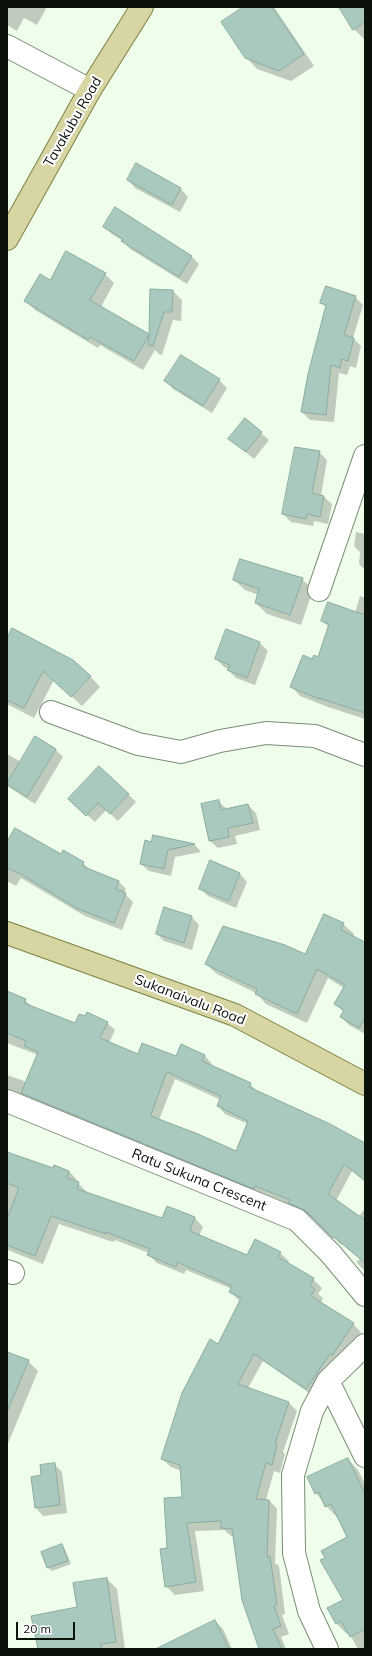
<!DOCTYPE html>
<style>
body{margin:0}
#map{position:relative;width:372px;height:1656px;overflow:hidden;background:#effeeb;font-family:Mulish,sans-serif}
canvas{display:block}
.frame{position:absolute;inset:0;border:8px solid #0b120a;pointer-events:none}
.scale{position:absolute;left:16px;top:1622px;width:59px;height:18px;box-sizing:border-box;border:2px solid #0b120a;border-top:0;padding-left:5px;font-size:12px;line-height:14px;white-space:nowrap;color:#0b120a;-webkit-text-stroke:3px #fff;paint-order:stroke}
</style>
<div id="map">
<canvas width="372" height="1656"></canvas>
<div class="frame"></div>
<div class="scale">20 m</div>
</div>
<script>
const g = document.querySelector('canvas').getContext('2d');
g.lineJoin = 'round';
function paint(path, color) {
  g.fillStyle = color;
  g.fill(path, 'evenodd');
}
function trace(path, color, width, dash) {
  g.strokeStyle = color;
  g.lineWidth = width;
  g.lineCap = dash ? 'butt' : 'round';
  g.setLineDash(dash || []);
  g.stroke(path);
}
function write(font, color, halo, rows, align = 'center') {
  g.font = font + ' Mulish,sans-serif';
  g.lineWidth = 4;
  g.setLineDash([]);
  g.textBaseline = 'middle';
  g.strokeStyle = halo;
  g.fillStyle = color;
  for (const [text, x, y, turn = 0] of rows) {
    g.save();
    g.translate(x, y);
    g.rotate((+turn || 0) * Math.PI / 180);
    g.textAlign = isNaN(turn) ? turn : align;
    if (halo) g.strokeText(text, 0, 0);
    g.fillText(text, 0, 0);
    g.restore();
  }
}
paint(new Path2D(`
 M7 7H47L37 25 24 18 17 31 7 25Z
 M245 7H274L314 66 291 81 257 69 246 57Z
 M340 7H365V38L364 39 354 29Z
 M136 165 181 189 188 197 180 212 135 188 128 180Z
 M104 227 192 257 199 264 187 284 130 249 123 241 112 234Z
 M105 274 114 283 101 307 150 336 173 291 182 300 181 321 173 320 162 355 159 354 155 350 143 370 100 345 98 348 35 310 26 301 50 282Z
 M355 297 363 305 353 338 361 346 356 368 350 366 347 375 339 373 334 422 310 420 302 412 327 308 322 303Z
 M181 356 219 380 227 388 212 413 173 389 166 381Z
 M245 419 269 440 254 459 230 439Z
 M319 452 327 460 321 496 324 497 332 504 328 524 314 521 313 526 291 522 283 514Z
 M356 532 365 534V570L359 564 360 552 354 546Z
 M302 579 313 590 301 625 267 614 256 603 258 595 245 590 234 580Z
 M360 596 365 598V719L328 707 300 696 291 686 313 660 318 658 329 627 322 621 355 613Z
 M227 631 260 643 268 651 255 685 236 678 228 670 229 669 224 667 216 659Z
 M7 641 90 676 100 687 82 706 54 680 34 718 7 704Z
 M55 749 63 757 35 804 7 786V754L21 762Z
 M128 794 136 802 118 821 106 810 95 822 77 806Z
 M218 801 227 809 248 805 256 813 260 830 235 836 237 844 218 848 210 841Z
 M154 836 195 845 201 852 175 857 171 876 149 871 141 864 152 843Z
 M7 844 61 856 83 863 91 871 118 881 126 889 124 893 133 902 122 930 85 916 21 878 16 886 7 881Z
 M211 862 240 874 247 882 236 908 208 896 200 888Z
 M324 915 343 924 354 934 353 937 365 943V1034L349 1025 341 1017 344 1012 335 1004 344 988 328 978 307 1023 266 1004 256 993 217 974 206 964 305 955Z
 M192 917 199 925 192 950 164 941 157 934Z
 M7 992 25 1000 33 1008 75 1025 107 1023 115 1030 109 1043 139 1055 177 1057 182 1046 205 1056 212 1064 211 1066 250 1084 258 1092 365 1145V1181L352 1171 336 1201 358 1217 365 1209V1271L356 1262 360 1259 343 1244 341 1245 314 1218 297 1210 291 1205 263 1193 262 1196 7 1097V1075L27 1082 38 1055 7 1043ZM175 1079 221 1100 218 1106 225 1114 248 1124 236 1152 159 1120Z
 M7 1153 54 1169V1167L69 1171 77 1180V1182L87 1192V1193L163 1219 168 1207 195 1218 203 1227 199 1236 248 1257 280 1253 289 1261 287 1264 313 1279 322 1288 318 1294 323 1298 321 1303 353 1324 361 1332 341 1363 315 1397 263 1361 248 1388 289 1403 297 1411 283 1452 285 1454 280 1473 274 1471 266 1500H269L277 1509 275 1563 279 1566 285 1614 282 1615 289 1634 281 1637 286 1649H260L234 1536H231L224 1530 195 1531 204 1591 175 1595 166 1586 168 1549 183 1498 182 1471 171 1467 162 1459 241 1302 230 1292 232 1289 186 1270 184 1274 157 1263 149 1255V1253L115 1240 114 1242 110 1241 59 1224 43 1264 8 1250Z
 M7 1353 28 1361 38 1371 7 1446Z
 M348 1459 358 1470 365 1484V1649H358L349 1633 347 1634 336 1623 344 1600 326 1558 348 1537 338 1516 337 1517 326 1506 316 1493Z
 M54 1464 62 1472 67 1513 43 1516 36 1508 42 1476Z
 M61 1545 65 1549 71 1564 52 1571 48 1568Z
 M107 1579 117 1589 125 1649H39Z
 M215 1621 223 1629 232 1649H165Z`), '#0003');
const building = new Path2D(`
 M243 7H272L304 54 279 71 245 58 221 22Z
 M339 7H365V22L353 30Z
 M136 163 181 188 172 205 127 180Z
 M115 207 192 256 179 277 121 241 123 239 103 227Z
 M66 251 106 273 90 300 149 334 150 289 173 290 172 312H164L153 346 148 345 149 335 134 361 90 337 88 340 24 301 40 274 50 280Z
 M326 286 356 296 344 335 354 338 348 361 342 359 340 368 331 365 326 415 301 412 308 374 326 305 320 303Z
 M181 355 220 379 203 406 164 381Z
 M245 418 262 432 246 452 228 439Z
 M295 447 320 451 312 493 324 496 320 517 307 514 306 519 282 514Z
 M240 559 303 578 290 615 255 603 259 589 233 580Z
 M328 602 365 615V713L319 698V699L290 687 303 655 312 659 314 655 318 657 329 624 321 621Z
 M12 628 73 660 91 676 71 697 43 671 24 708 7 700V639Z
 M226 629 260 642 247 678 227 670 230 665 215 659Z
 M35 736 56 749 27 797 7 784Z
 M99 766 129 794 110 814 98 803 86 816 68 799Z
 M219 800 221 810 248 804 253 823 228 828 229 837 209 841 201 804Z
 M15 828 61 854 63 850 84 862 82 866 119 881 116 889 126 893 114 923 76 908 21 874 7 868V842Z
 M153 835 195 844 168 850 164 869 140 864 145 840 151 842Z
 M210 860 240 873 229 901 199 889Z
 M164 907 192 916 184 943 156 934Z
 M324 914 344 923 341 930 365 942V1018L359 1028 340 1017 344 1010 334 1004 345 985 317 969 297 1014 255 994 257 989 205 964 223 926 285 945 305 954Z
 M7 991 26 999 24 1003 75 1023 79 1014 85 1016 87 1012 108 1022 100 1038 138 1054 142 1043 176 1056 181 1044 205 1055 202 1061 251 1083 249 1087 328 1123 365 1143V1181L344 1164 328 1194 365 1220V1263L334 1237 333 1238 306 1211 288 1203 290 1200 255 1186 254 1189 21 1093 38 1052 24 1046 26 1041 7 1033ZM167 1072 221 1096 217 1106 248 1121 236 1151 198 1134 151 1116Z
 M7 1152 53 1168 54 1165 69 1171 67 1178 79 1182 77 1189 162 1218 167 1206 195 1217 190 1231 247 1255 255 1239 281 1252 278 1257 314 1278 310 1286 315 1289 311 1296 354 1323 332 1356 330 1354 306 1389 254 1354 238 1384 289 1402 275 1444 277 1445 272 1465 266 1463 256 1499 269 1500 267 1557 270 1556 277 1605 274 1606 281 1626 273 1629 282 1649H259L242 1600 232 1529 221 1528V1521L187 1523 196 1582 165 1587 160 1549 167 1548 164 1498 182 1497 180 1465 161 1459 182 1393 210 1339 218 1344 241 1298 229 1292 232 1286 177 1262 176 1267 147 1255 150 1249 106 1232V1234L100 1232 51 1216 35 1256 7 1245V1219L19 1188 7 1183Z
 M7 1352 29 1360 7 1412Z
 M348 1458 365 1494V1629L350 1637 341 1621 336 1624 327 1608 343 1600 320 1560 325 1558 321 1551 347 1537 331 1504 325 1507 319 1492 315 1494 307 1477Z
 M55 1463 60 1505 35 1508 31 1477 41 1475 40 1465Z
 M62 1544 68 1561 47 1568 41 1552Z
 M107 1578 116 1642 101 1644V1649H38L31 1616 77 1607 73 1583Z
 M215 1620 229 1649H156Z`);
paint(building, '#a9c9be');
trace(building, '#8baba0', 1);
const minor = new Path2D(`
 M7 46 90 90
 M319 590 365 456
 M51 712 138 744 181 752 220 741 266 733 315 736 365 755
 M7 1101 297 1220 331 1254 365 1295
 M7 1271 13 1273
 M328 1381 365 1456
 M327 1649 309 1611 294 1553 293 1475 312 1411 328 1381 365 1345`);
const major = new Path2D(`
 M7 239 90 90 142 7
 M7 933 235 1015 365 1084`);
trace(minor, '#7b8c77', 24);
trace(major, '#7e7f44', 24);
trace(minor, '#fff', 22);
trace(major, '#d7d5a1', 22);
write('14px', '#0b120a', '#fff', [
 ["Tavakubu Road",73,122,-60],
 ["Sukanaivalu Road",190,1000,21],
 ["Ratu Sukuna Crescent",199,1180,22]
]);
</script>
